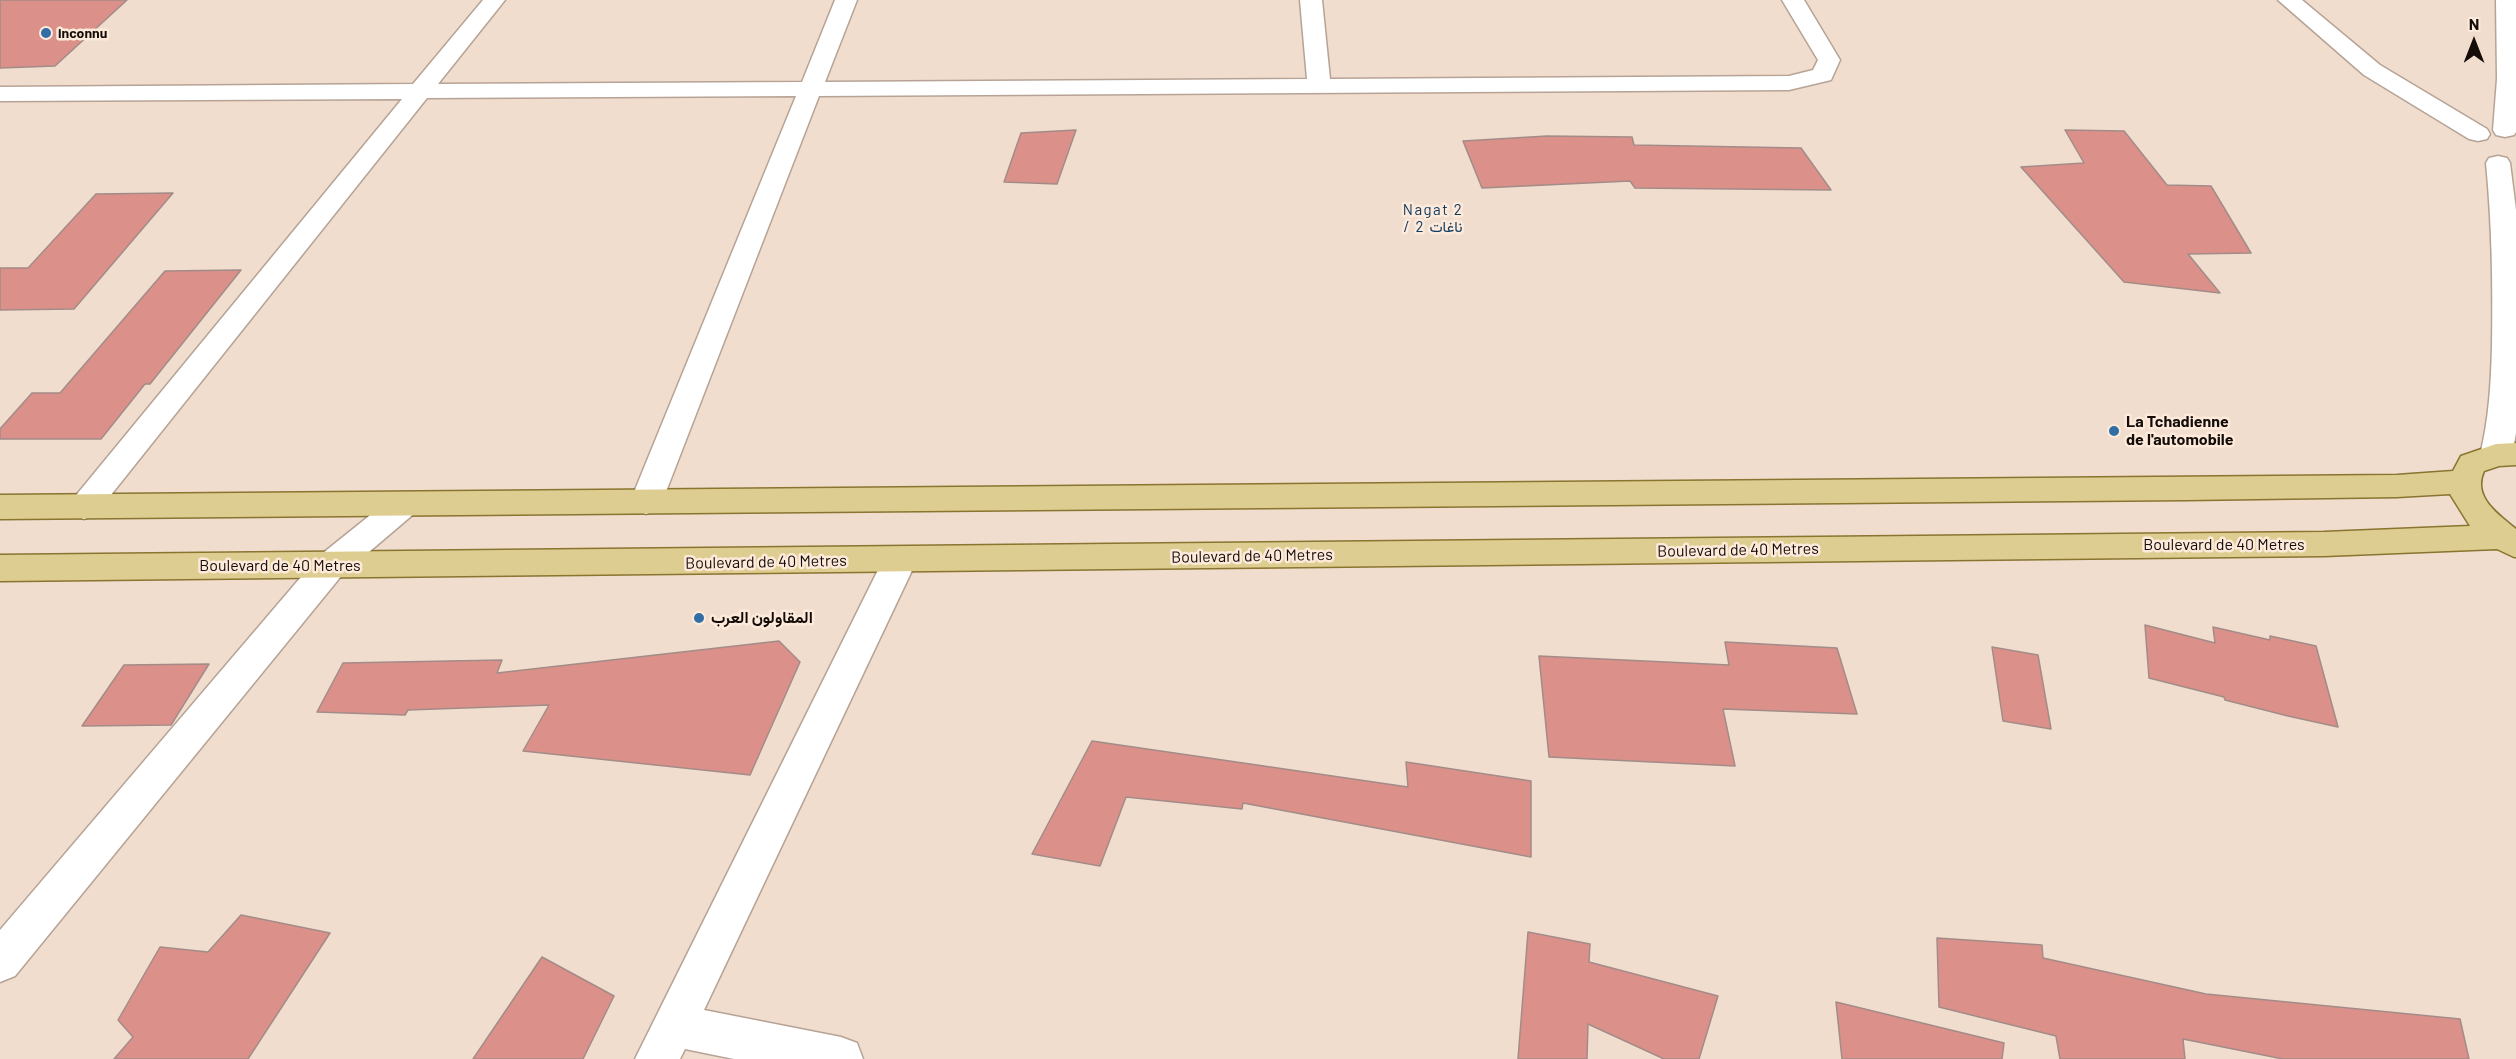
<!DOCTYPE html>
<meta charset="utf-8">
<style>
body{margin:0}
#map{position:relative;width:2516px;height:1059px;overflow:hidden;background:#f0ddce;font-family:Barlow,sans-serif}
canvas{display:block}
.north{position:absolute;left:2444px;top:12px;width:60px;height:60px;-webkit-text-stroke:4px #feeadb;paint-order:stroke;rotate:0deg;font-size:16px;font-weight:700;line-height:24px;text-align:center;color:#130c08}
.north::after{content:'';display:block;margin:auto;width:21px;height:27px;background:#130c08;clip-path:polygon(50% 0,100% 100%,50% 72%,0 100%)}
</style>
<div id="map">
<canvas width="2516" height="1059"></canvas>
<div class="north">N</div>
</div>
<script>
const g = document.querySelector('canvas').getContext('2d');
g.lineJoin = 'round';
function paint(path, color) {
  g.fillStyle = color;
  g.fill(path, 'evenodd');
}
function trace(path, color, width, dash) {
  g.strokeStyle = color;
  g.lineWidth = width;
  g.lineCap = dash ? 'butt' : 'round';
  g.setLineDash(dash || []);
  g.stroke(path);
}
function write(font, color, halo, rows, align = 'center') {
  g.font = font + ' Barlow,Vazirmatn,sans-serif';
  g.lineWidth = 5;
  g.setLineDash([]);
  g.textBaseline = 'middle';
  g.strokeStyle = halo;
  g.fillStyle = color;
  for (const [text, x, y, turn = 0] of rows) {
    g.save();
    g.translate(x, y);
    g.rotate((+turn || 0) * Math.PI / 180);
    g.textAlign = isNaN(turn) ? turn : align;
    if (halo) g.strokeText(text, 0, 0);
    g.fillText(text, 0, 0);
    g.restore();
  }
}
const building = new Path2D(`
 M0 0H127L55 66 0 68Z
 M1076 130 1057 184 1004 182 1021 133Z
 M2065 130 2124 131 2167 185 2211 186 2251 253 2188 254 2220 293 2124 282 2021 167 2084 163Z
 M1547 136 1632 137 1634 145 1801 148 1831 190 1635 188 1630 181 1482 188 1463 141Z
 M173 193 74 309 0 310V268H28L96 194Z
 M241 270 150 384H145L101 439H0V429L32 393H60L165 271Z
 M2145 625 2215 643 2213 627 2270 640V636L2316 646 2338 727 2288 716 2225 700 2224 697 2149 678Z
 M779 641 800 662 750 775 523 751 549 705 408 710 405 715 317 712 343 663 502 660 497 673Z
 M1725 642 1837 648 1857 714 1723 709 1735 766 1549 757 1539 656 1729 665Z
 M1992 647 2038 655 2051 729 2003 721Z
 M209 664 171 725 82 726 124 665Z
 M1092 741 1408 787 1406 762 1531 781V857L1243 803 1242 809 1126 797 1100 866 1032 854Z
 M241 915 330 933 248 1059H114L133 1037 118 1020 160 947 208 952Z
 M1528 932 1590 944 1589 962 1718 996 1699 1059H1664L1588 1024 1587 1059H1518Z
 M1937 938 2042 945 2043 958 2206 994 2460 1019 2469 1059H2283L2183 1039 2185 1059H2060L2056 1036 1939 1007Z
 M542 957 614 996 583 1059H473Z
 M1836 1002 2004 1043 2002 1059H1842Z`);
paint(building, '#db918a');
trace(building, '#a38b88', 1.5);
const minor = new Path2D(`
 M483 0H505L438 84 802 82 835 0H857L825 82 1307 79 1300 0H1322L1330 79 1789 76 1813 70 1818 60 1782 0H1804L1840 60 1831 80 1789 90 819 96 662 502 657 510 646 514 635 510 630 502 796 96 427 98 95 515 84 519 73 515 68 507 73 499 402 99 0 101V87L413 84Z
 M2278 0H2302L2380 65 2487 129 2490 134 2487 139 2478 141 2469 139 2364 75Z
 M2496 0H2516V132L2514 135 2505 137 2496 135 2493 130 2497 79Z
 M2498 156 2507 158 2510 163 2516 210V433L2512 455 2507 463 2496 466 2485 463 2480 455C2489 419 2491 383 2492 346 2493 285 2492 224 2486 163L2489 158Z
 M405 492 416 496 421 504 416 512 342 575 15 976 0 982V930L318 557 394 496Z
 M900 547 912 551 917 560 704 1010 841 1037 857 1043 863 1059H734L685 1049 680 1059H635L883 560 888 551Z`);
const major = new Path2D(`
 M2516 443V465L2499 466 2484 471C2472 497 2498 514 2516 529V557H2514L2497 549 2324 556 0 581V555L2324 532 2470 526 2450 494 2397 497 2186 500 0 519V495L2397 475 2453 471 2461 456 2496 444Z`);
trace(minor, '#b6a395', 3);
trace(major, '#897430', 3);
paint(minor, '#fff');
paint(major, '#decd90');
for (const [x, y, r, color] of [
 [46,33,6,"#306ea5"],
 [2114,431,6,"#306ea5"],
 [699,618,6,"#306ea5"]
]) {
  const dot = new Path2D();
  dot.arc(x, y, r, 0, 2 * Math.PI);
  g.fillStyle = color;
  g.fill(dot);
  trace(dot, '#feeadb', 2);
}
write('bold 14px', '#130c08', '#feeadb', [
 ["inconnu",58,33]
], 'left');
g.letterSpacing = '1.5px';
write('15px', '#103c61', '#feeadb', [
 ["Nagat 2",1433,210],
 ["/ ناغات 2",1433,227]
]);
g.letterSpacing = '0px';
write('bold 16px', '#130c08', '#feeadb', [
 ["La Tchadienne",2126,422],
 ["de l'automobile",2126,440],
 ["المقاولون العرب",711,618]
], 'left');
write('16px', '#130c08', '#feeadb', [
 ["Boulevard de 40 Metres",2224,545],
 ["Boulevard de 40 Metres",1738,550,-1],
 ["Boulevard de 40 Metres",1252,556,-1],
 ["Boulevard de 40 Metres",766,562,-1],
 ["Boulevard de 40 Metres",280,566]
]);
</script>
